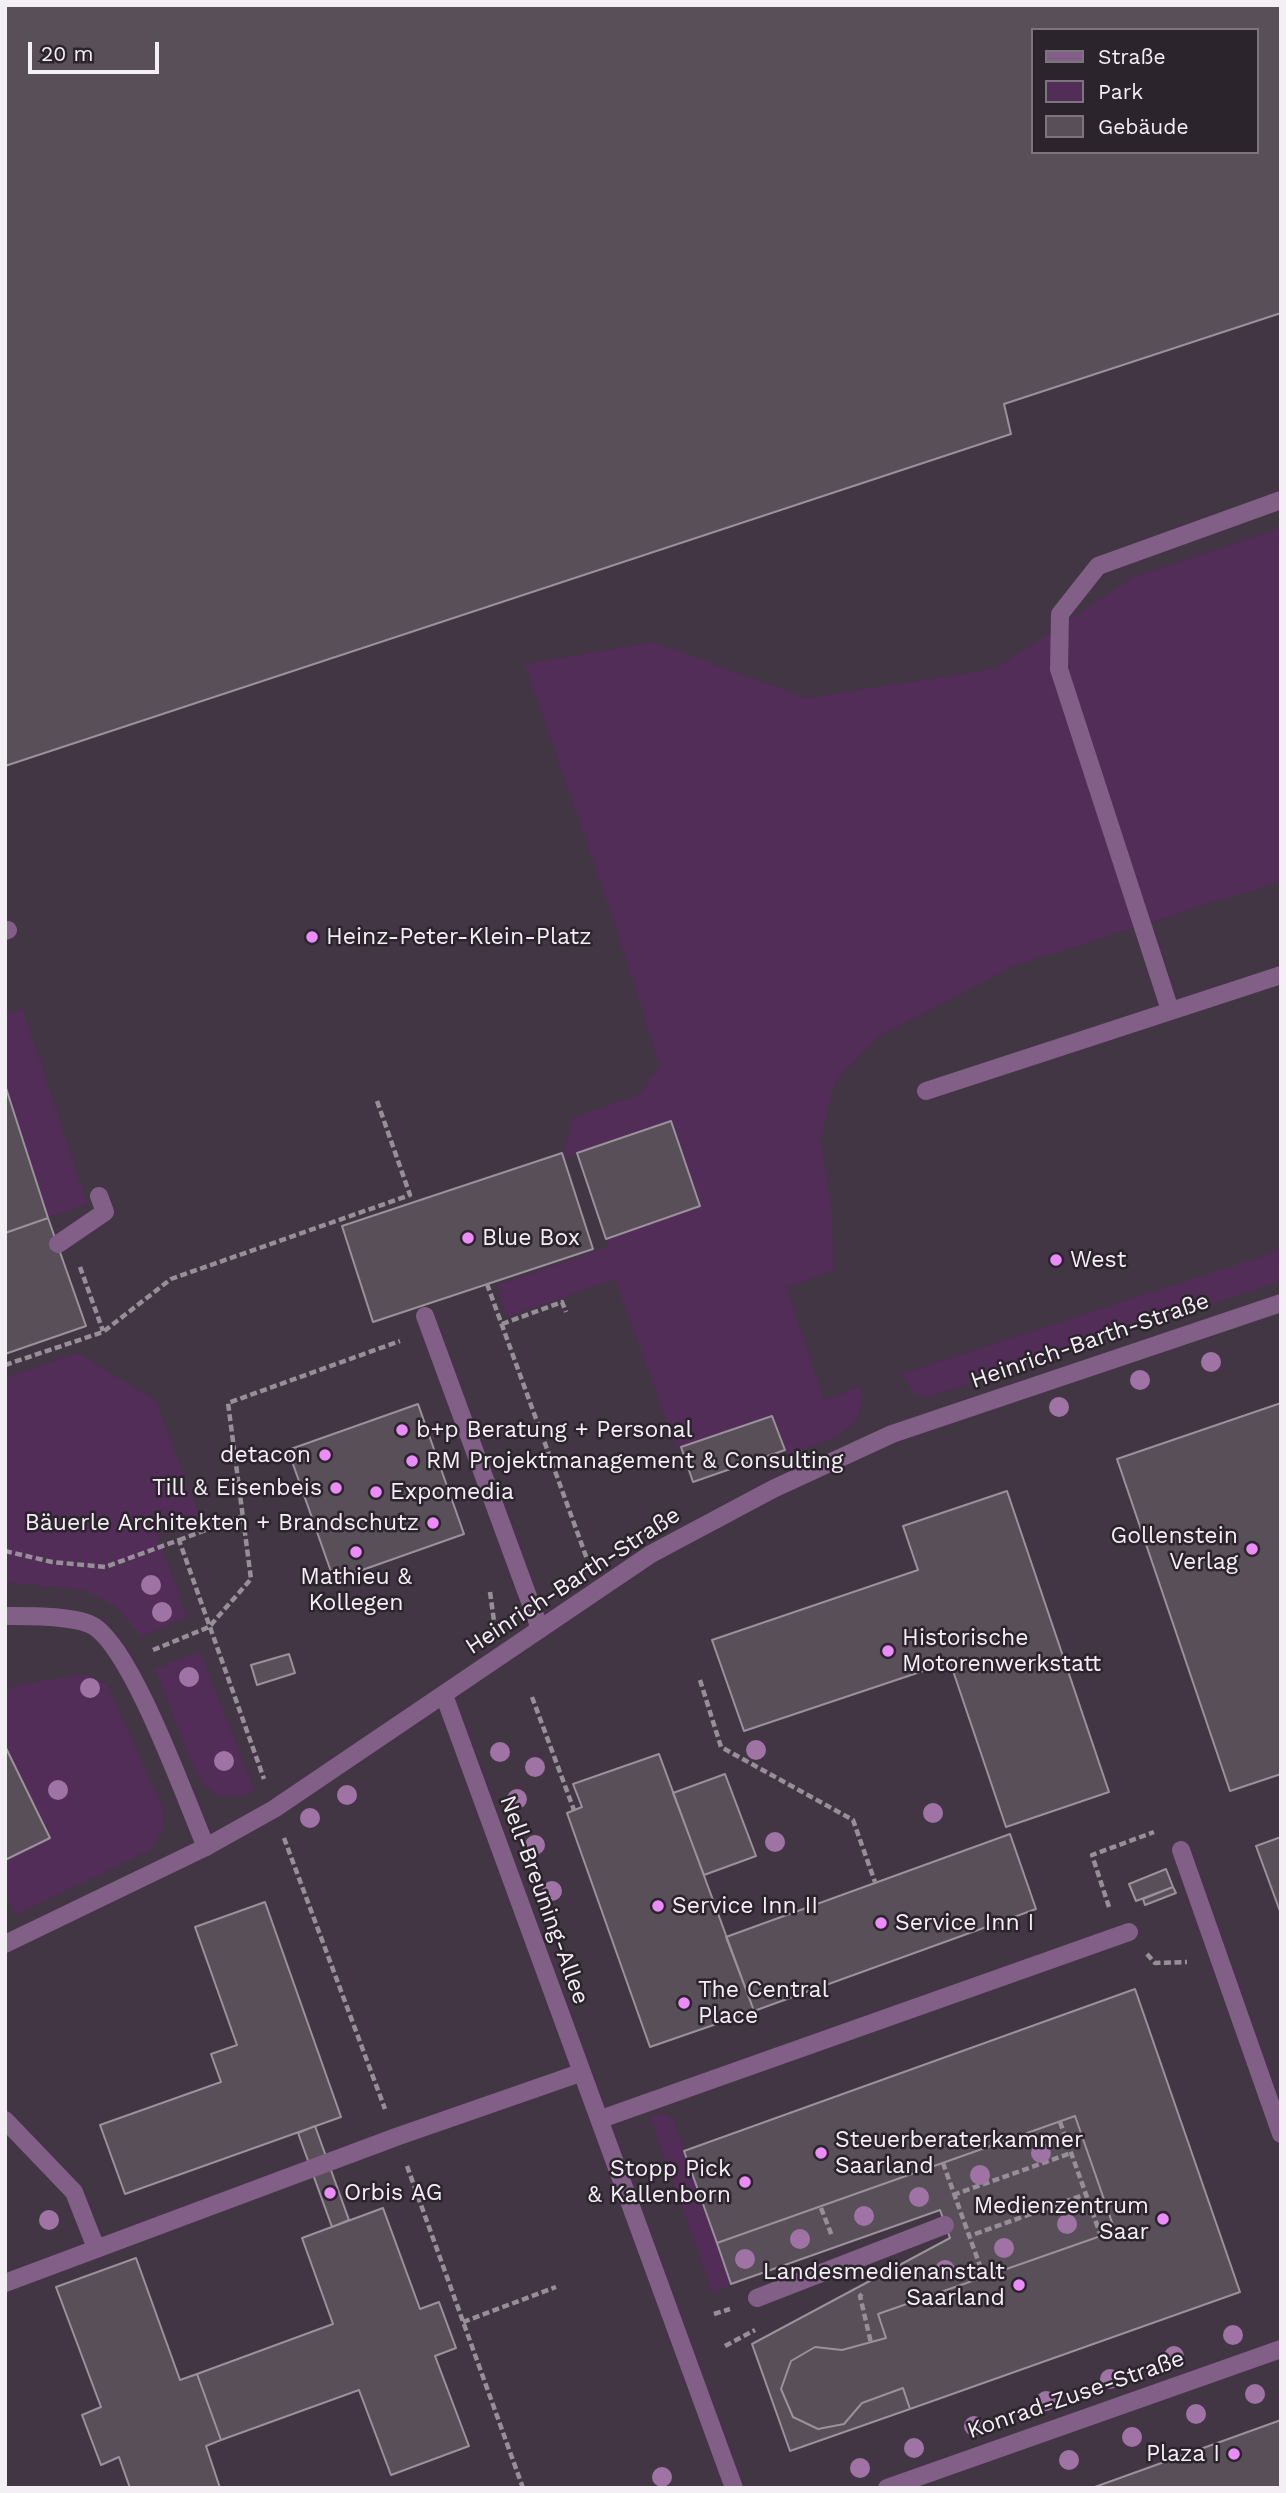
<!DOCTYPE html>
<meta charset="utf-8">
<style>
body{margin:0}
#map{position:relative;width:1286px;height:2493px;overflow:hidden;background:#362e37;font-family:"Work Sans",sans-serif}
canvas{display:block}
.frame{position:absolute;inset:0;border:7px solid #f4eff5;pointer-events:none}
.legend{position:absolute;left:1031px;top:28px;width:228px;height:126px;box-sizing:border-box;background:#2c242d;border:2px solid #7c757d;margin:0;padding:9px 12px;list-style:none;font-size:21px;color:#f4eff5}
.legend li{display:flex;align-items:center;gap:14px;height:35px}
.legend b{width:35px;border:2px solid #7c757d}
.scale{position:absolute;left:28px;top:42px;width:131px;height:32px;box-sizing:border-box;border:4px solid #f4eff5;border-top:0;padding-left:9px;font-size:21px;line-height:24px;white-space:nowrap;color:#f4eff5;-webkit-text-stroke:5px #2c242d;paint-order:stroke}
</style>
<div id="map">
<canvas width="1286" height="2493"></canvas>
<div class="frame"></div>
<ul class="legend">
<li><b style="height:9px;background:#825f87"></b>Straße</li>
<li><b style="height:19px;background:#522d57"></b>Park</li>
<li><b style="height:19px;background:#584f59"></b>Gebäude</li>
</ul>
<div class="scale">20 m</div>
</div>
<script>
const g = document.querySelector('canvas').getContext('2d');
g.lineJoin = 'round';
function paint(path, color) {
  g.fillStyle = color;
  g.fill(path, 'evenodd');
}
function trace(path, color, width, dash) {
  g.strokeStyle = color;
  g.lineWidth = width;
  g.lineCap = dash ? 'butt' : 'round';
  g.setLineDash(dash || []);
  g.stroke(path);
}
function write(font, color, halo, rows, align = 'center') {
  g.font = font + ' "Work Sans",sans-serif';
  g.lineWidth = 5;
  g.setLineDash([]);
  g.textBaseline = 'middle';
  g.strokeStyle = halo;
  g.fillStyle = color;
  for (const [text, x, y, turn = 0] of rows) {
    g.save();
    g.translate(x, y);
    g.rotate((+turn || 0) * Math.PI / 180);
    g.textAlign = isNaN(turn) ? turn : align;
    if (halo) g.strokeText(text, 0, 0);
    g.fillText(text, 0, 0);
    g.restore();
  }
}
paint(new Path2D(`
 M5 5H1281V2488H5ZM1032 30H1256V152H1032Z`), '#423644');
paint(new Path2D(`
 M1281 528V881L1014 966 877 1037 835 1081 820 1137 832 1215 833 1271 786 1287 824 1400 860 1387C870 1435 822 1441 786 1455L772 1416 677 1448 615 1279 507 1317 497 1285 608 1247 606 1239 700 1206 671 1121 563 1158 572 1118 641 1094 660 1065 611 912 525 664 654 642 806 698 995 669 1134 577Z
 M22 1008 87 1204 48 1218 5 1085V1014Z
 M1281 1250V1281L928 1397 915 1394 901 1374Z
 M77 1353 155 1400 200 1517 157 1534 187 1617 141 1636 117 1607 84 1590 5 1582V1378Z
 M200 1652 254 1790C237 1799 220 1800 204 1785 194 1775 163 1688 155 1668Z
 M85 1674 107 1685 162 1807 164 1828 150 1850 16 1915 5 1894V1860L50 1838 5 1746V1691L18 1685Z
 M664 2113 673 2119 731 2284 713 2293 650 2117Z`), '#522d57');
const building = new Path2D(`
 M5 5H1281V313L1004 404 1011 434 5 766ZM1032 30H1256V152H1032Z
 M5 1085 48 1218 5 1233Z
 M671 1121 700 1206 606 1239 577 1153Z
 M562 1153 593 1249 373 1322 342 1226Z
 M48 1218 86 1326 5 1354V1233Z
 M1281 1403V1774L1230 1791 1117 1459Z
 M418 1404 464 1534 334 1580 288 1450Z
 M772 1416 785 1450 693 1482 681 1447Z
 M1007 1491 1109 1792 1006 1827 950 1662 744 1731 712 1640 918 1570 903 1526Z
 M289 1654 295 1673 257 1685 251 1665Z
 M5 1746 50 1838 5 1860Z
 M659 1754 754 2011 650 2047 567 1813 582 1807 573 1784Z
 M725 1774 756 1856 704 1875 673 1793Z
 M1010 1834 1036 1909 754 2011 726 1937Z
 M1281 1837V1914L1256 1846Z
 M1166 1869 1173 1887 1136 1901 1129 1884Z
 M1173 1887 1176 1893 1145 1905 1143 1899Z
 M265 1902 341 2117 125 2194 100 2125 221 2082 211 2054 237 2045 195 1927Z
 M1135 1989 1240 2292 910 2409 903 2388 862 2403 844 2424 818 2429 793 2417 781 2389 791 2361 815 2347 842 2350 886 2338 878 2314 1115 2231 1075 2116 717 2243 684 2151Z
 M1075 2116 1115 2231 878 2314 886 2338 842 2350 815 2347 791 2361 781 2389 793 2417 818 2429 844 2424 862 2403 903 2388 910 2409 790 2451 752 2344 950 2238 940 2210 731 2284 717 2243Z
 M315 2126 349 2220 332 2227 298 2133Z
 M383 2208 420 2309 439 2302 456 2348 435 2356 469 2446 391 2475 359 2390 221 2440 197 2374 333 2324 302 2238Z
 M136 2258 180 2380 197 2374 221 2440 206 2446 220 2488H130L119 2457 101 2465 82 2415 101 2407 56 2287Z
 M1281 2420V2488H1092Z`);
paint(building, '#584f59');
trace(building, '#9b919c', 2);
trace(new Path2D(`
 M80 1267 103 1331
 M487 1284 587 1559
 M502 1324 562 1302 566 1312
 M5 1365 103 1332 171 1279 410 1195 376 1098
 M179 1540 243 1516
 M5 1551 52 1562 105 1567 179 1540 264 1779
 M490 1592 494 1621
 M153 1650 209 1627 251 1579 228 1403 400 1341
 M700 1680 721 1747 853 1820 875 1882
 M532 1697 574 1810
 M284 1838 385 2109
 M1109 1907 1092 1855 1154 1832
 M1147 1954 1155 1963 1187 1962
 M407 2166 523 2488
 M953 2195 1071 2153
 M821 2208 832 2236
 M975 2234 1086 2194
 M862 2294 860 2296 871 2343
 M714 2314 730 2309
 M463 2322 556 2287
 M725 2346 755 2330`), '#968f97', 4.5, [7, 3.5]);
trace(new Path2D(`
 M5 931 8 930
 M1170 1010 1059 669 1060 614 1098 566 1281 500
 M926 1091 1281 975
 M58 1244 105 1212 99 1196
 M425 1316 540 1629
 M5 1616C27 1616 77 1615 95 1627 134 1654 185 1798 206 1847
 M1181 1850 1281 2134
 M601 2119 1129 1932
 M5 2120 74 2192 96 2248
 M5 2283 396 2137 580 2073
 M757 2298 945 2225`), '#825f87', 18);
trace(new Path2D(`
 M444 1695 734 2488
 M5 1944 206 1847 274 1809 651 1554 773 1489 892 1434 1281 1303
 M887 2488 1281 2349`), '#825f87', 18);
trace(new Path2D(`
 M1060 2122 1101 2236
 M943 2163 984 2277`), '#968f97', 4.5, [7, 3.5]);
g.fillStyle = '#9f74a4';
for (const [x, y] of [
 [1211,1362],
 [1140,1380],
 [1059,1407],
 [151,1585],
 [162,1612],
 [189,1677],
 [90,1688],
 [756,1750],
 [500,1752],
 [224,1761],
 [535,1767],
 [58,1790],
 [347,1795],
 [517,1799],
 [933,1813],
 [310,1818],
 [775,1842],
 [535,1845],
 [552,1891],
 [1041,2153],
 [980,2175],
 [919,2197],
 [864,2216],
 [49,2220],
 [1067,2224],
 [800,2239],
 [1004,2248],
 [745,2259],
 [945,2270],
 [1233,2335],
 [1174,2356],
 [1110,2379],
 [1255,2394],
 [1046,2401],
 [1196,2414],
 [974,2426],
 [1132,2437],
 [914,2448],
 [1069,2460],
 [860,2468],
 [662,2477]
]) {
  g.beginPath();
  g.arc(x, y, 10, 0, 2 * Math.PI);
  g.fill();
}
for (const [x, y, r, color] of [
 [312,937,7,"#ec8cfa"],
 [468,1238,7,"#ec8cfa"],
 [1056,1260,7,"#ec8cfa"],
 [402,1430,7,"#ec8cfa"],
 [325,1455,7,"#ec8cfa"],
 [412,1461,7,"#ec8cfa"],
 [336,1488,7,"#ec8cfa"],
 [376,1492,7,"#ec8cfa"],
 [433,1523,7,"#ec8cfa"],
 [1252,1549,7,"#ec8cfa"],
 [356,1552,7,"#ec8cfa"],
 [888,1651,7,"#ec8cfa"],
 [658,1906,7,"#ec8cfa"],
 [881,1923,7,"#ec8cfa"],
 [684,2003,7,"#ec8cfa"],
 [821,2153,7,"#ec8cfa"],
 [745,2182,7,"#ec8cfa"],
 [330,2193,7,"#ec8cfa"],
 [1163,2219,7,"#ec8cfa"],
 [1019,2285,7,"#ec8cfa"],
 [1234,2454,7,"#ec8cfa"]
]) {
  const dot = new Path2D();
  dot.arc(x, y, r, 0, 2 * Math.PI);
  g.fillStyle = color;
  g.fill(dot);
  trace(dot, '#2c242d', 2.5);
}
write('23px', '#f4eff5', '#2c242d', [
 ["Heinz-Peter-Klein-Platz",326,937],
 ["Blue Box",482,1238],
 ["West",1070,1260],
 ["b+p Beratung + Personal",416,1430],
 ["detacon",311,1455,"right"],
 ["RM Projektmanagement & Consulting",426,1461],
 ["Till & Eisenbeis",322,1488,"right"],
 ["Expomedia",390,1492],
 ["Bäuerle Architekten + Brandschutz",419,1523,"right"],
 ["Gollenstein",1238,1536,"right"],
 ["Verlag",1238,1562,"right"],
 ["Mathieu &",356,1577,"center"],
 ["Kollegen",356,1603,"center"],
 ["Historische",902,1638],
 ["Motorenwerkstatt",902,1664],
 ["Service Inn II",672,1906],
 ["Service Inn I",895,1923],
 ["The Central",698,1990],
 ["Place",698,2016],
 ["Steuerberaterkammer",835,2140],
 ["Saarland",835,2166],
 ["Stopp Pick",731,2169,"right"],
 ["& Kallenborn",731,2195,"right"],
 ["Orbis AG",344,2193],
 ["Medienzentrum",1149,2206,"right"],
 ["Saar",1149,2232,"right"],
 ["Landesmedienanstalt",1005,2272,"right"],
 ["Saarland",1005,2298,"right"],
 ["Plaza I",1220,2454,"right"]
], 'left');
write('23px', '#f4eff5', '#2c242d', [
 ["Heinrich-Barth-Straße",1090,1341,-19],
 ["Heinrich-Barth-Straße",573,1581,-33],
 ["Nell-Breuning-Allee",544,1900,70],
 ["Konrad-Zuse-Straße",1076,2395,-19]
]);
</script>
